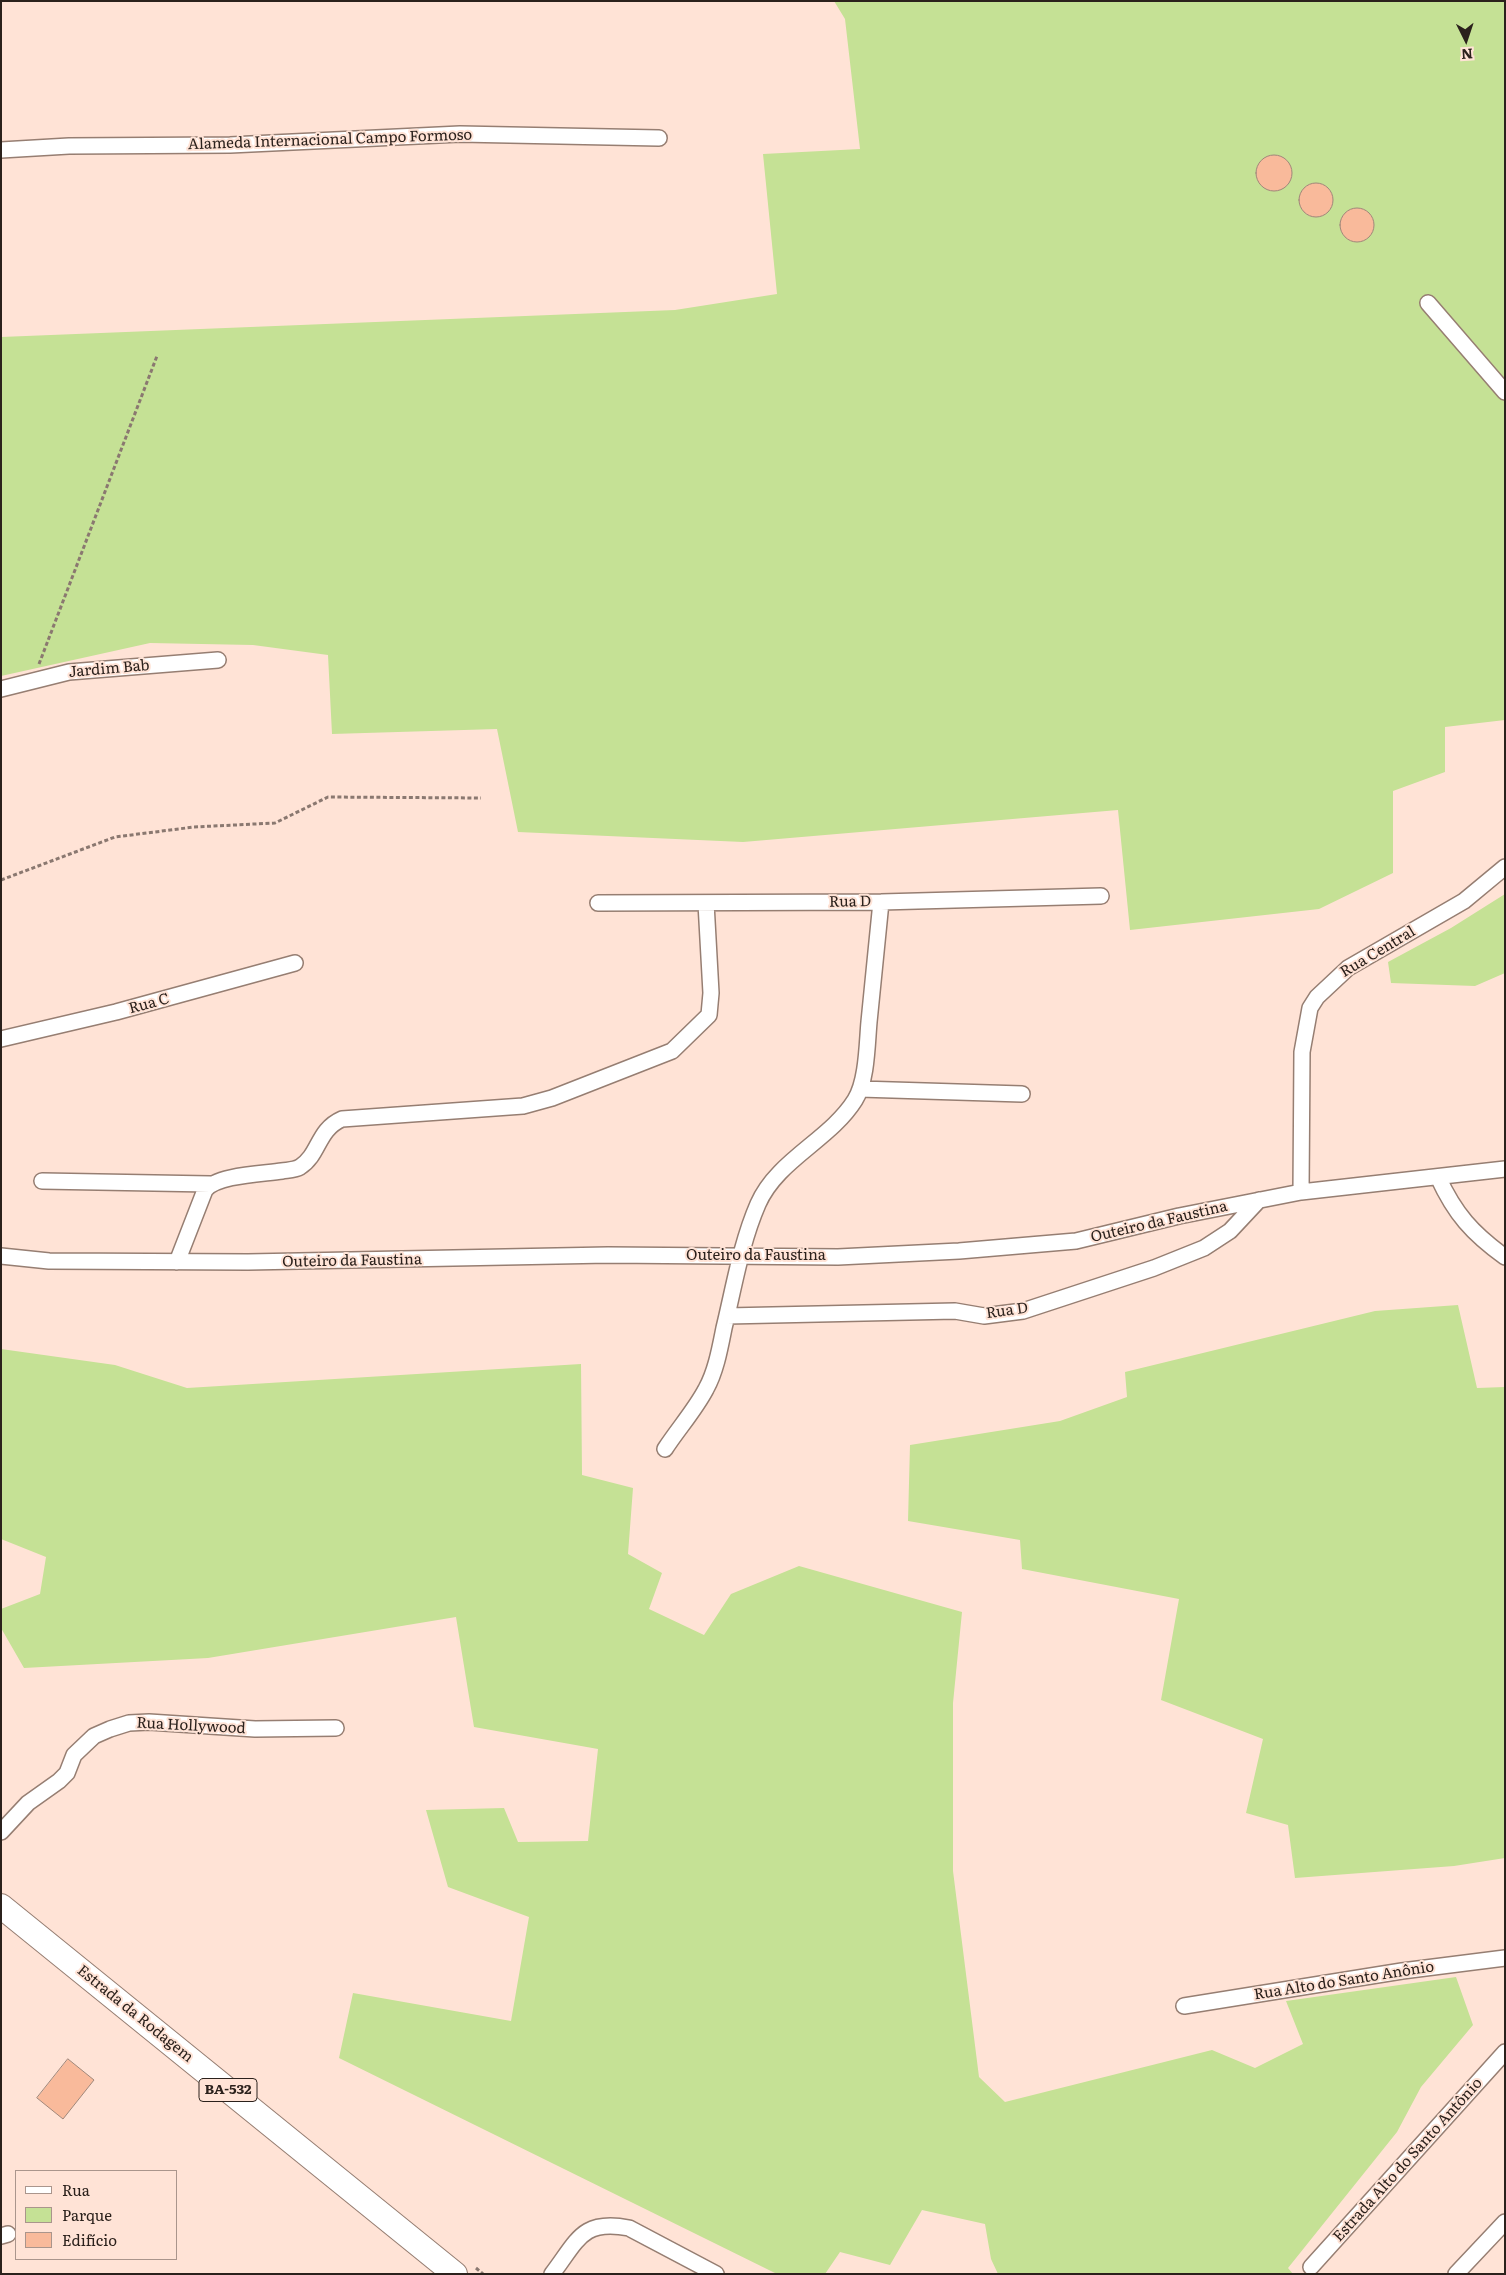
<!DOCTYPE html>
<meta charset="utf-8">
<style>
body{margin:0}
#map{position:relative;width:1506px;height:2275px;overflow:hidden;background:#ffe3d6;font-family:Literata,serif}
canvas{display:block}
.frame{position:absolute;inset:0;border:2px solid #2b211c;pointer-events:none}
.legend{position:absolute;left:15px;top:2170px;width:162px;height:90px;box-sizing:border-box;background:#ffe3d6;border:1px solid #aa958c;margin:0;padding:6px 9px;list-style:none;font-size:15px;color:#2b211c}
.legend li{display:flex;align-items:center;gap:10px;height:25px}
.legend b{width:25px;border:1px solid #aa958c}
.north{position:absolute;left:1441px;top:15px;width:50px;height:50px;-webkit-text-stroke:4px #ffe3d6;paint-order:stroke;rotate:176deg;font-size:14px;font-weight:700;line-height:20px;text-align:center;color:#2b211c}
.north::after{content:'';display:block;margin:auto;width:18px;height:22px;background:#2b211c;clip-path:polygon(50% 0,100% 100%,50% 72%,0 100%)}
</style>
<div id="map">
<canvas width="1506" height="2275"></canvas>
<div class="frame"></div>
<ul class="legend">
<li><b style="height:6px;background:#fff"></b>Rua</li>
<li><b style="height:14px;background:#c5e195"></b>Parque</li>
<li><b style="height:14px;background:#f9ba9b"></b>Edifício</li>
</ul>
<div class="north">N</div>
</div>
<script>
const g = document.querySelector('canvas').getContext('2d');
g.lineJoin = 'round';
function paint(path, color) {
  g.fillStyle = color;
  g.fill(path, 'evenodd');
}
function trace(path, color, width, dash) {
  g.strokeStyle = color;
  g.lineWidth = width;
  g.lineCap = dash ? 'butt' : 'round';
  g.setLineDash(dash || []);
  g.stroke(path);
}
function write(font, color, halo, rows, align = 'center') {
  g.font = font + ' Literata,serif';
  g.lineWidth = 4;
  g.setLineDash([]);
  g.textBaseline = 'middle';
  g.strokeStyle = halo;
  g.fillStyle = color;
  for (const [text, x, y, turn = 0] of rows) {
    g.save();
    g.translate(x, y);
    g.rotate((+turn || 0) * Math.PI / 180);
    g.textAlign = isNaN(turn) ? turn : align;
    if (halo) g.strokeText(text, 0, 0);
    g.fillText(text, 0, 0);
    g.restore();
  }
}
paint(new Path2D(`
 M834 1H1505V720L1445 727V772L1393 791V873L1319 909 1130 930 1118 810 743 842 518 832 497 729 332 734 328 655 253 645 150 643 1 676V337L675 310 777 294 763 154 860 149 845 19Z
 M1505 894V973L1475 986 1391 983 1388 962 1451 928Z
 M1458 1305 1477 1388 1505 1387V1858L1454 1866 1295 1878 1288 1825 1246 1813 1263 1739 1161 1700 1179 1599 1022 1569 1020 1540 908 1521 910 1445 1060 1421 1127 1397 1125 1372 1375 1311Z
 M1 1349 115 1365 187 1388 581 1364 582 1475 633 1488 628 1554 662 1573 649 1609 704 1635 731 1594 799 1566 962 1612 953 1703V1871L979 2077 1005 2102 1212 2050 1255 2068 1303 2044 1286 2001 1456 1977 1473 2025 1421 2087 1397 2132 1288 2268 1293 2274H998L991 2259 985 2224 922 2210 890 2265 840 2252 825 2274H777L339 2058 353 1993 511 2021 529 1917 448 1887 426 1810 504 1808 518 1842 588 1841 598 1749 474 1727 456 1617 208 1658 24 1668 1 1628V1609L40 1594 46 1557 1 1539Z`), '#c5e195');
const building = new Path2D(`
 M1256 173a18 18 0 1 1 36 0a18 18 0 1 1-36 0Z
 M1299 200a17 17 0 1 1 34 0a17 17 0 1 1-34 0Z
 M1340 225a17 17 0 1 1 34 0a17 17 0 1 1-34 0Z
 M68 2059 94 2080 63 2119 37 2098Z`);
paint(building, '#f9ba9b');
trace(building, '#a0877a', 1);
const street = new Path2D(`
 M1 150 69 146 230 145 460 134 659 138
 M1428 303 1505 392
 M1 689 69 672 218 660
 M598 903 881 902 1101 896
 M1 1039 116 1012 295 963
 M860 1089 1022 1094
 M1438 1177C1455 1214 1472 1233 1505 1257
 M42 1181 210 1184
 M1301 1192 1302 1052 1310 1008 1317 997 1348 968 1464 901 1505 867
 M1 1256 49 1261 248 1262 608 1255 838 1257 959 1251 1076 1241 1179 1216 1301 1192 1505 1169
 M177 1262 205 1190C217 1175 262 1174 282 1171 288 1170 295 1170 300 1167 320 1154 317 1130 342 1119L523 1106 552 1098 672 1051 709 1015 711 993 706 903
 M727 1316 955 1311 984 1316 1023 1311 1154 1268 1204 1248 1230 1231 1259 1200
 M665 1449C678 1429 695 1410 706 1389 716 1371 720 1348 724 1328 734 1287 741 1243 758 1204 777 1160 830 1140 855 1100 867 1081 867 1044 869 1022 873 982 877 942 881 902
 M1 1832 28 1803 59 1781 67 1773 74 1755 94 1736 110 1729 129 1723 149 1722 255 1729 336 1728
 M1184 2006 1402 1971 1505 1958
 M1 2236 8 2234
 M1311 2267 1505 2052
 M552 2274C578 2240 582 2219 629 2228L716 2274
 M1456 2274 1505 2222`);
const primary = new Path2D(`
 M1 1906 455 2274`);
trace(street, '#967e72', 18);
trace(primary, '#967e72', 26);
trace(new Path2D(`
 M39 664 157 356
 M1 880 115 837 194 827 275 823 328 797 481 798
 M476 2268 483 2274`), '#8a7870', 3, [4, 2.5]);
trace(street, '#fff', 15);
trace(primary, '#fff', 24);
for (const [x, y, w] of [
 [228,2090,58]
]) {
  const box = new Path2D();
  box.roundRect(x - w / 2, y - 11.5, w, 23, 4);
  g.fillStyle = '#ffe3d6';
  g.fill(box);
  trace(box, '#2b211c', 1);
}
write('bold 14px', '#2b211c', null, [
 ["BA-532",228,2090]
]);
write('15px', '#2b211c', '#ffe3d6', [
 ["Alameda Internacional Campo Formoso",330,140,-2],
 ["Jardim Bab",109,669,-5],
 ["Rua D",850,902,-1],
 ["Rua Central",1378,952,-31],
 ["Rua C",149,1004,-15],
 ["Outeiro da Faustina",1159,1222,-13],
 ["Outeiro da Faustina",756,1256],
 ["Outeiro da Faustina",352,1261,-1],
 ["Rua D",1007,1311,-8],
 ["Rua Hollywood",191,1726,3],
 ["Rua Alto do Santo Anônio",1344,1981,-9],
 ["Estrada da Rodagem",135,2014,39],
 ["Estrada Alto do Santo Antônio",1408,2160,-48]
]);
</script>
